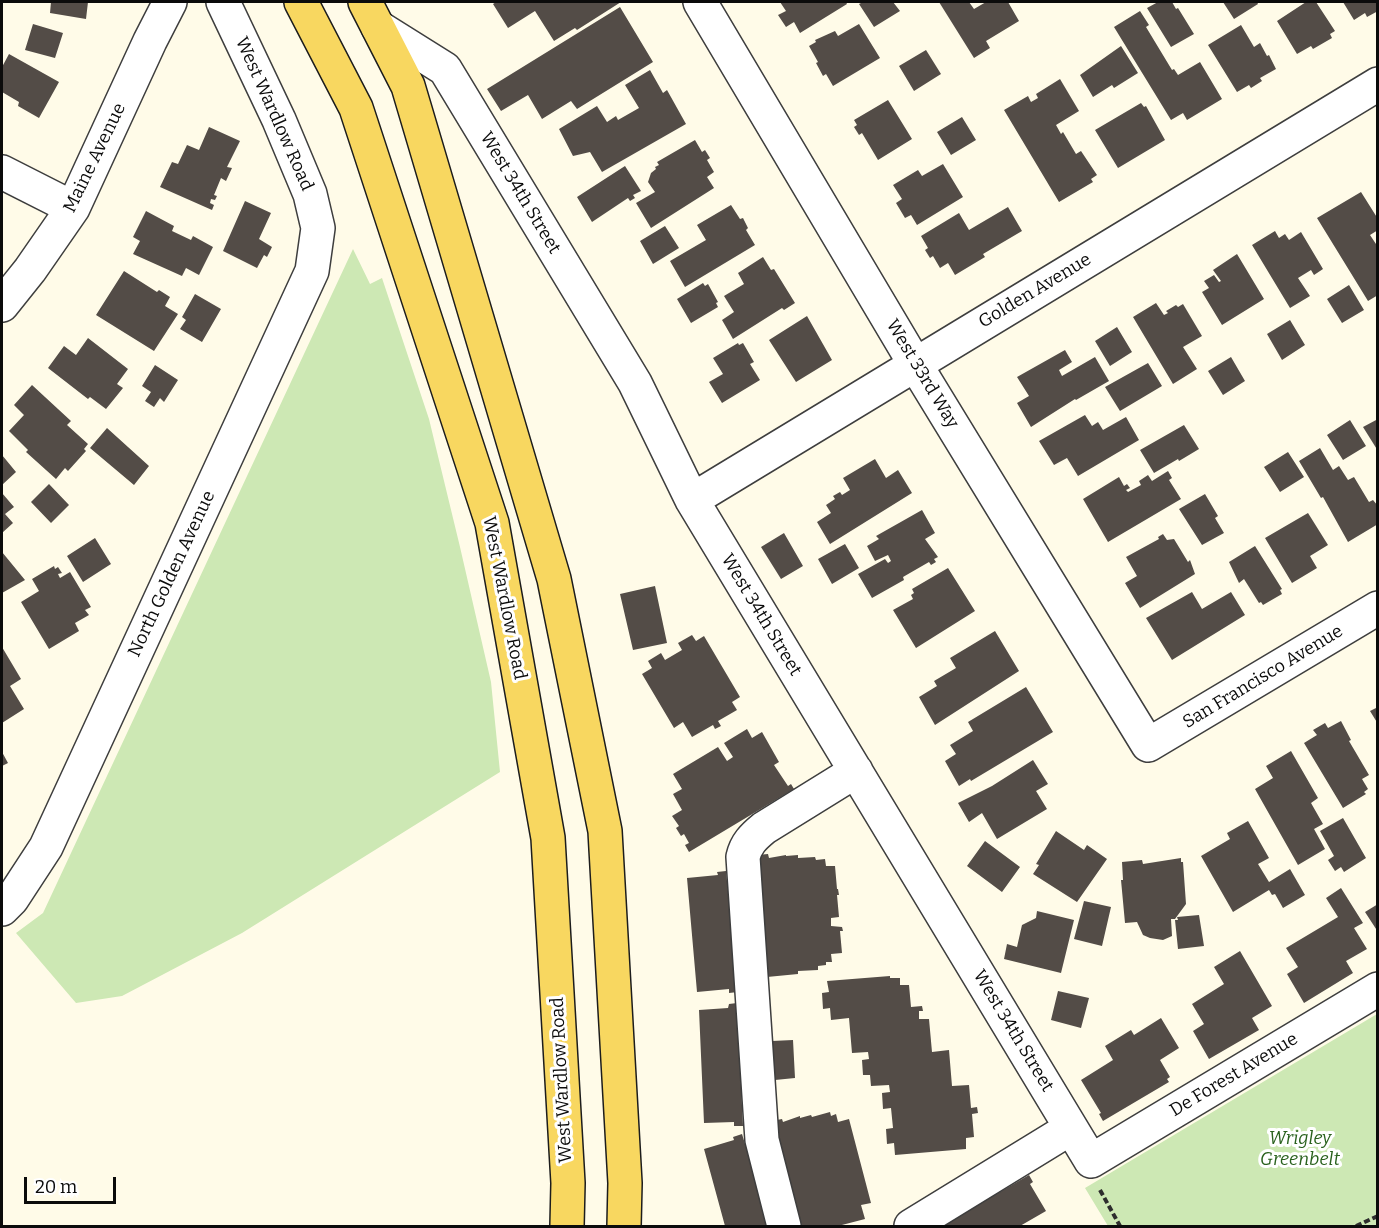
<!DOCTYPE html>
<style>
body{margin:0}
#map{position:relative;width:1379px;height:1228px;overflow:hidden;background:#fffbe8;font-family:Bitter,serif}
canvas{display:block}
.frame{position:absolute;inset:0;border:3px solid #0b0b0b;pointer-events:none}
.scale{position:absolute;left:24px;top:1177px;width:92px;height:27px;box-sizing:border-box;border:3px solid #0b0b0b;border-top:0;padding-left:8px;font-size:18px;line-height:21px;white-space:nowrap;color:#0b0b0b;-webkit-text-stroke:4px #fff;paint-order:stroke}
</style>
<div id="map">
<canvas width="1379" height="1228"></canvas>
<div class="frame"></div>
<div class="scale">20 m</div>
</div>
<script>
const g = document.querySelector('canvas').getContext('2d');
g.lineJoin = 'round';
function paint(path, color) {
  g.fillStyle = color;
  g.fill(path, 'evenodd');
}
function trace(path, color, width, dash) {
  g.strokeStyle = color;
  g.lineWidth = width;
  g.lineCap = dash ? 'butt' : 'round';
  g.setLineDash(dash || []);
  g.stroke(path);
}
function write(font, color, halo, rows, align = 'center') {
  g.font = font + ' Bitter,serif';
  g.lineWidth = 6;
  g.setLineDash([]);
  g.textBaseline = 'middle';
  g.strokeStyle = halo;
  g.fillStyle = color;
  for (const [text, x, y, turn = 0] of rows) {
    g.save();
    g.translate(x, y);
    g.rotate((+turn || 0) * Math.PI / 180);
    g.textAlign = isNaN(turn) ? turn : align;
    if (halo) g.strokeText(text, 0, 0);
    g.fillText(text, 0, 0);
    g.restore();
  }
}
paint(new Path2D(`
 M353 249 370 284 382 278 429 419 460 547 491 682 500 772 242 933 122 996 76 1003 16 933 43 913Z
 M1377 1014V1226H1108L1085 1188Z`), '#cde8b4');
paint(new Path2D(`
 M51 2H88L86 19 50 13Z
 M496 2H621L577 30 575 28 554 41 535 11 508 28 493 4Z
 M780 2H846L847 4 800 33 794 22 786 27 778 15 786 11Z
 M863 2H893L900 11 874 27 859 4Z
 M939 2H969L974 9 986 2H1008L1019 21 986 41 990 48 974 58Z
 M1158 2H1172L1176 9 1178 8 1194 34 1171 47 1147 8Z
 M1223 2H1257L1258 4 1234 19Z
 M1306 2H1316L1335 31 1330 34 1332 38 1313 49 1311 46 1297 54 1277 21Z
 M1343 2H1378V11L1367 17 1365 13 1354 20Z
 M620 7 653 62 577 109 571 101 542 119 528 95 501 111 487 89Z
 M1140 11 1149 25 1146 27 1172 70 1174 69 1178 75 1200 62 1222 99 1187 120 1183 113 1171 120 1114 27Z
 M33 24 63 33 55 58 25 50Z
 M859 24 880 58 833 86 826 74 823 76 816 63 818 62 809 46 816 42 815 40 835 31 838 36Z
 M1241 25 1254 47 1260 43 1267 56 1269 55 1276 69 1260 78 1262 81 1251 88 1249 85 1237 92 1208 45Z
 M1121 46 1138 73 1114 88 1112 85 1093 97 1080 75Z
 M926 50 941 74 914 91 899 66Z
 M9 54 59 82 39 118 18 106 19 102 2 92V67Z
 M650 70 663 93 667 90 686 124 602 172 590 152 573 156 559 129 597 106 607 122 616 116 618 120 639 108 625 85Z
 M1060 79 1079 111 1056 125 1061 134 1063 132 1076 154 1081 151 1097 175 1091 179 1093 182 1059 202 1004 110 1028 96 1031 102 1038 98 1036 94Z
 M888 100 912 139 878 160 862 133 859 135 854 127 857 125 854 120Z
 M1141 103 1144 107 1146 106 1165 140 1118 168 1095 130Z
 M962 117 976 140 951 155 937 132Z
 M209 127 240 141 227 167 232 168 226 181 221 178 214 195 217 196 215 200 211 199 210 203 214 205 212 210 160 187 172 162 178 164 187 145 199 150Z
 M695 140 702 152 705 150 710 158 707 160 714 172 707 177 714 188 651 228 636 203 655 192 648 182 651 173 656 169 655 167 659 165 657 162Z
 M943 164 963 197 917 225 911 215 905 218 896 203 902 199 893 185 918 170 922 176Z
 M625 166 641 191 633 195 635 198 630 201 628 198 592 222 577 197Z
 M1361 192 1378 219V230L1370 235 1378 247V295L1368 301 1317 218Z
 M245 201 271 213 259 239 272 247 267 257 264 255 257 268 223 251Z
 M731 205 740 219 743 218 748 228 746 230 755 245 685 287 670 261 706 240 697 225Z
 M1008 207 1022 231 983 254 985 257 955 275 948 263 940 268 933 256 930 258 925 250 928 248 921 236 959 213 969 230Z
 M146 211 174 226 172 231 191 240 193 236 213 247 199 275 186 268 182 276 133 254 140 241 133 237Z
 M665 226 679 248 653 264 640 241Z
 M1275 231 1279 238 1285 234 1289 240 1301 232 1323 269 1314 275 1311 270 1298 278 1310 296 1290 308 1252 245Z
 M1237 254 1264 299 1222 325 1202 292 1209 288 1204 281 1214 275 1219 282 1221 281 1213 270Z
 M763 257 771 270 774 269 795 303 784 310 782 308 733 339 722 320 734 312 724 296 744 284 738 273Z
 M124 271 157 292 159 290 170 297 165 306 178 314 154 351 96 315Z
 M703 283 705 286 708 284 718 302 716 303 718 307 691 323 677 299Z
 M1349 285 1364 310 1342 323 1327 299Z
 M195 294 221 309 202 342 180 329 186 320 182 317Z
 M1156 303 1164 315 1168 313 1166 311 1176 305 1178 307 1183 304 1202 336 1183 347 1197 369 1173 384 1133 317Z
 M807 316 832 360 796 382 769 340Z
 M1290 320 1305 345 1282 360 1267 334Z
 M1117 327 1132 352 1110 366 1095 341Z
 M88 338 128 369 117 384 123 388 106 409 90 397 88 399 48 368 64 346 76 355Z
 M738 343 739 345 743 343 754 362 750 364 760 380 722 403 709 382 723 374 713 358Z
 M1065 350 1072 362 1059 370 1062 376 1095 357 1109 381 1076 400 1075 399 1031 427 1017 403 1029 396 1017 377Z
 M1231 357 1245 381 1223 395 1208 371Z
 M1148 363 1162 386 1120 411 1105 387Z
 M155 365 178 380 164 402 160 398 154 407 145 401 151 392 142 386Z
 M32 385 71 421 67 425 88 444 84 449 86 451 68 471 65 468 56 479 26 452 28 450 9 431 24 415 14 405Z
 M1085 415 1092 426 1098 422 1103 430 1126 417 1139 440 1078 476 1067 458 1054 465 1039 441Z
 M1378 419V451L1363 427Z
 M1350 420 1366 446 1343 460 1327 435Z
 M1184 425 1199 449 1179 461 1178 459 1154 473 1140 450Z
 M107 428 149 466 134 485 90 448Z
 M1320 448 1333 470 1339 466 1348 480 1354 477 1369 502 1373 500 1378 506V524L1348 542 1323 497 1321 498 1299 461Z
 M1288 452 1304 477 1280 492 1264 467Z
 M2 455 16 472 2 485Z
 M875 459 886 478 898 470 912 493 830 544 817 522 831 513 826 505 835 499 833 496 840 492 842 495 850 490 843 478Z
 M1168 471 1172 478 1169 480 1181 499 1108 542 1083 499 1119 477 1124 486 1127 484 1130 488 1126 490 1128 492 1141 485 1139 481 1148 475 1152 481Z
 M49 484 69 505 51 523 31 502Z
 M2 493 14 507 5 514 13 523 2 533Z
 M1205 494 1218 516 1215 518 1224 533 1202 545 1179 509Z
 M922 510 935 533 925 539 938 557 934 559 936 562 931 565 929 562 903 577 904 580 872 598 858 574 885 559 888 563 891 561 888 555 875 561 867 546 879 539 876 536Z
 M1308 513 1328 545 1310 556 1317 568 1292 583 1265 538Z
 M784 533 803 566 781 579 761 547Z
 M1163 534 1167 540 1174 539 1188 562 1190 560 1195 574 1140 608 1125 583 1137 576 1126 557 1159 539 1158 537Z
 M95 538 111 564 83 582 67 556Z
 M845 544 859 568 832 584 818 559Z
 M1255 546 1282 589 1280 590 1282 594 1263 605 1261 602 1259 603 1244 579 1239 583 1229 562Z
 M2 552 25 580 2 593Z
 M54 566 55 569 58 567 62 573 58 574 60 578 70 572 91 607 85 610 89 615 75 623 79 631 49 649 21 602 39 591 32 579Z
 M948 568 975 611 916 648 893 610 913 599 911 595 914 593 912 589Z
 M655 586 667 643 633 650 620 594Z
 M1192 592 1202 609 1231 592 1245 615 1172 660 1146 618Z
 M995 631 1019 671 935 725 919 697 937 686 934 681 956 668 950 658Z
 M692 635 696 641 704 636 740 697 732 702 737 710 718 721 721 726 715 729 713 725 692 737 683 722 674 728 642 674 652 668 648 661 661 653 665 660 682 650 678 643Z
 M2 647 21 679 10 686 24 709 2 723Z
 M1026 687 1053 732 971 781 970 779 959 786 945 761 956 754 950 745 973 731 968 722Z
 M1378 707V724L1370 711Z
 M1341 721 1351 740 1349 741 1369 775 1362 779 1368 789 1364 792 1366 794 1343 808 1304 743 1317 735 1313 730 1325 723 1328 728Z
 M747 729 752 738 762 732 779 762 774 765 788 786 791 784 794 789 689 852 685 845 689 843 684 834 681 836 676 828 679 826 672 816 682 810 673 794 682 789 673 774 718 747 727 761 733 757 724 743Z
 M1291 751 1318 798 1311 803 1323 824 1314 829 1325 849 1298 865 1255 789 1273 778 1266 766Z
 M2 752 8 763 2 766Z
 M1033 760 1048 784 1036 791 1047 809 997 839 982 813 969 822 958 803 992 786Z
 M1343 818 1366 858 1344 872 1341 867 1335 871 1328 860 1334 856 1320 831Z
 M1248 821 1269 858 1258 864 1269 882 1290 869 1305 895 1283 908 1275 894 1272 895 1269 890 1233 912 1201 856 1230 839 1227 833Z
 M1056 831 1084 850 1087 845 1107 859 1077 902 1033 874 1039 865 1036 864Z
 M985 841 1020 867 1002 892 967 866Z
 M768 854 769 858 786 855V856L798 855V858L815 857 816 860 825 859 826 866H835L837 889H838L839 895H837L839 917 831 918V926L842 927 843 931H840L842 953 831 954 832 962H826V965L818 966V970L798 971V974L767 977 757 855Z
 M1181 858V862H1183L1186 904 1175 919H1171L1172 936 1163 940 1150 938 1143 935 1137 922 1125 923 1121 880H1123L1122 862 1142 860 1143 864Z
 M726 871 730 911H732L738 992 729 993V989L697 992 687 878 718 875 717 872Z
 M1341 888 1363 923 1354 928 1367 949 1346 961 1353 973 1304 1003 1287 974 1298 967 1286 948 1338 917 1326 898Z
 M1084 901 1111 907 1102 946 1074 939Z
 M1378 904V932L1365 912Z
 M1037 911 1074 920 1061 973 1004 959 1007 944 1017 947 1022 925 1036 918Z
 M1199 915 1204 946 1178 949 1175 920H1178L1177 917Z
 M1240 951 1272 1006 1252 1018 1259 1030 1209 1059 1193 1031 1204 1024 1192 1004 1224 984 1214 967Z
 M890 976V978H900V985H909L911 1007 922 1006 923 1011H919V1019H929L932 1052 949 1050 952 1086 969 1085 971 1108 977 1107 978 1113 972 1114 974 1137 966 1138V1149L895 1155 894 1143 887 1144 886 1129 893 1128 891 1108 883 1109 882 1093 890 1092 889 1085 871 1086 870 1075H863L862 1060 869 1059 868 1052 852 1053 849 1018 831 1020 830 1008 823 1009 822 993 829 992 827 981Z
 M1058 991 1089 998 1081 1028 1051 1020Z
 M737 1003 743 1126H734V1122L704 1123 699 1010 728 1008 729 1004Z
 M1161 1018 1179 1048 1160 1060 1170 1077 1167 1079 1169 1082 1103 1121 1099 1114 1101 1113 1081 1080 1113 1060 1105 1046 1131 1030 1134 1035Z
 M793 1040 795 1078 775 1080 772 1041Z
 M830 1112 831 1116 836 1114 838 1122 849 1119 871 1203 861 1205 865 1219 838 1226H800L772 1121 782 1119 783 1122 800 1116V1118L811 1115 812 1117Z
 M742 1134 766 1213H763L767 1226H725L704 1149 734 1140 733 1137Z
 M1029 1175 1033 1182 1030 1184 1046 1211 1020 1226H942L992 1194 993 1196Z`), '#534c47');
const minor = new Path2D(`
 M700 2 915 364 1148 745 1378 608
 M378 27 445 69 635 383 692 500 1091 1161 1378 989
 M2 172 73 208
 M2 305 30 270 73 208 150 41 170 2
 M692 500 1378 84
 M2 909 12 899 46 847 312 271 318 228 310 194 279 120 223 2
 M784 1226 762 1140 743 857C746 844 753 837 764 828L856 771
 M911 1226 1071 1128`);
const major = new Path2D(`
 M301 2 356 108 492 523 548 838 568 1183 567 1226
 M365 2 408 86 554 579 605 831 625 1183 624 1226`);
trace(minor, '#3e3e3e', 36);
trace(major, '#1c1c1c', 36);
trace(new Path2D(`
 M1100 1190 1120 1226
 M1356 1226 1378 1216`), '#2d2d2d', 4, [6, 3]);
trace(minor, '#fff', 33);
trace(major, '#f8d760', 33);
write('18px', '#0b0b0b', '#fff', [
 ["West Wardlow Road",274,114,66],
 ["Maine Avenue",95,158,-64],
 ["West 34th Street",520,193,59],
 ["Golden Avenue",1035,291,-31],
 ["West 33rd Way",922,374,59],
 ["North Golden Avenue",172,574,-65],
 ["West Wardlow Road",504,598,79],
 ["West 34th Street",761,615,59],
 ["San Francisco Avenue",1263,677,-31],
 ["West 34th Street",1013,1031,59],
 ["De Forest Avenue",1234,1075,-31],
 ["West Wardlow Road",562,1080,-93]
]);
write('italic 18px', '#29611d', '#fff', [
 ["Wrigley",1300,1139],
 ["Greenbelt",1300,1160]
]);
</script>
